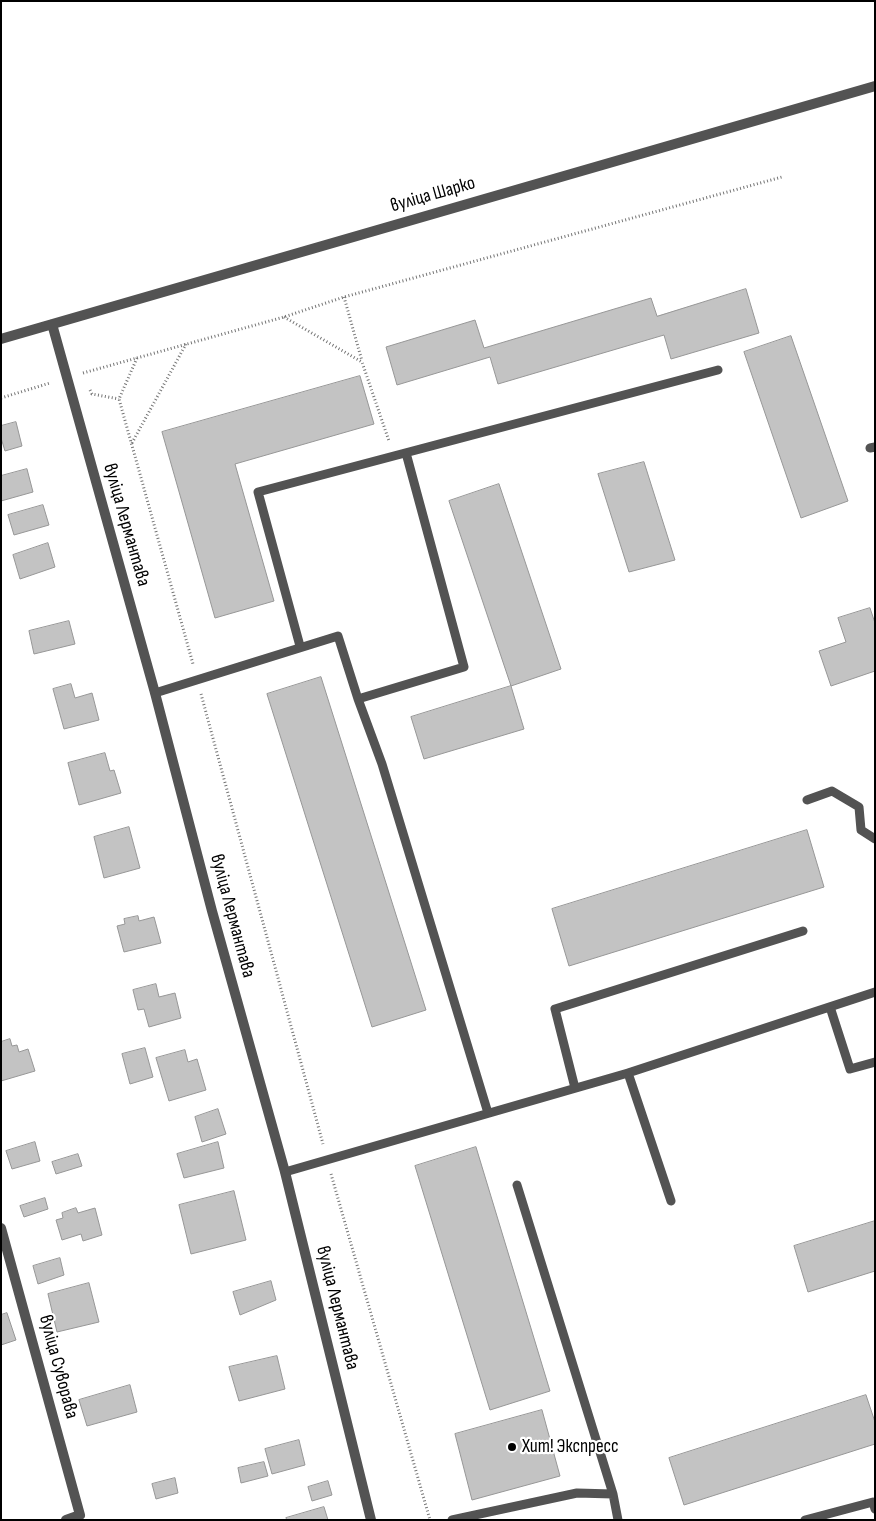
<!DOCTYPE html>
<meta charset="utf-8">
<style>
body{margin:0}
#map{position:relative;width:876px;height:1521px;overflow:hidden;background:#fff;font-family:"Sofia Sans Condensed",sans-serif}
canvas{display:block}
.frame{position:absolute;inset:0;border:2px solid #000;pointer-events:none}
</style>
<div id="map">
<canvas width="876" height="1521"></canvas>
<div class="frame"></div>
</div>
<script>
const g = document.querySelector('canvas').getContext('2d');
g.lineJoin = 'round';
function paint(path, color) {
  g.fillStyle = color;
  g.fill(path, 'evenodd');
}
function trace(path, color, width, dash) {
  g.strokeStyle = color;
  g.lineWidth = width;
  g.lineCap = dash ? 'butt' : 'round';
  g.setLineDash(dash || []);
  g.stroke(path);
}
function write(font, color, halo, rows, align = 'center') {
  g.font = font + ' "Sofia Sans Condensed",sans-serif';
  g.lineWidth = 4.5;
  g.setLineDash([]);
  g.textBaseline = 'middle';
  g.strokeStyle = halo;
  g.fillStyle = color;
  for (const [text, x, y, turn = 0] of rows) {
    g.save();
    g.translate(x, y);
    g.rotate((+turn || 0) * Math.PI / 180);
    g.textAlign = isNaN(turn) ? turn : align;
    if (halo) g.strokeText(text, 0, 0);
    g.fillText(text, 0, 0);
    g.restore();
  }
}
const building = new Path2D(`
 M746 289 759 333 671 359 664 335 498 384 490 357 397 385 386 347 475 320 484 348 651 298 657 316Z
 M791 336 848 501 801 518 744 352Z
 M360 376 374 424 235 464 274 601 215 618 162 432Z
 M16 422 22 446 5 451 1 438V426Z
 M644 462 675 560 629 572 598 474Z
 M27 469 33 492 1 501V476Z
 M499 484 561 669 511 686 449 501Z
 M43 505 49 525 14 535 8 515Z
 M48 543 55 567 20 579 13 555Z
 M870 608 875 623V671L831 686 819 651 846 642 838 618Z
 M69 621 75 644 34 654 29 631Z
 M321 677 426 1010 372 1027 267 694Z
 M71 684 75 698 92 693 99 720 64 729 53 689Z
 M511 686 524 729 424 759 411 717Z
 M105 753 110 771 114 770 121 793 79 805 68 763Z
 M129 827 140 868 104 878 94 837Z
 M807 830 824 887 569 966 552 909Z
 M138 916 139 921 154 917 161 943 124 952 117 926 125 924 124 919Z
 M156 984 159 997 175 993 181 1018 149 1027 144 1009 138 1010 133 990Z
 M10 1039 12 1046 17 1045 19 1052 28 1049 35 1071 1 1081V1042Z
 M145 1048 153 1077 130 1084 122 1054Z
 M185 1050 188 1062 197 1059 206 1090 169 1101 156 1058Z
 M218 1109 226 1134 202 1142 195 1117Z
 M35 1142 40 1161 12 1169 6 1151Z
 M218 1142 224 1168 184 1178 177 1154Z
 M476 1147 550 1391 490 1410 415 1166Z
 M78 1154 82 1166 56 1174 52 1162Z
 M234 1191 246 1240 191 1254 179 1205Z
 M45 1198 48 1209 24 1217 20 1206Z
 M76 1208 78 1213 95 1208 102 1235 83 1241 81 1234 62 1240 56 1220 63 1218 62 1213Z
 M875 1221V1271L808 1292 794 1246Z
 M60 1258 64 1275 38 1284 33 1266Z
 M271 1281 276 1300 240 1315 233 1292Z
 M89 1283 99 1322 57 1332 48 1294Z
 M7 1313 16 1340 1 1345V1315Z
 M277 1356 285 1389 239 1401 229 1367Z
 M130 1385 137 1412 87 1426 79 1400Z
 M866 1395 875 1422V1444L684 1505 669 1458Z
 M542 1410 560 1476 472 1500 455 1434Z
 M299 1440 305 1465 272 1474 265 1449Z
 M264 1462 268 1476 241 1483 238 1468Z
 M175 1478 178 1493 156 1499 152 1484Z
 M328 1481 332 1495 312 1501 308 1487Z
 M324 1507 328 1520H287L286 1518Z`);
paint(building, '#c3c3c3');
trace(building, '#979797', 1);
trace(new Path2D(`
 M344 297 362 361
 M284 317 362 362 389 441
 M137 358 119 399 193 664
 M83 373 284 317 344 297 782 177
 M90 390 92 394 119 399
 M1 398 50 383
 M132 443 186 344
 M201 694 323 1144
 M331 1174 430 1520`), '#757575', 3, [1, 2.5]);
trace(new Path2D(`
 M870 448 875 447
 M300 646 258 492 718 370
 M155 693 338 636 358 699 382 764 488 1113
 M358 699 464 667 406 453
 M807 800 832 791 859 807 861 830 875 839
 M830 1007 850 1069 875 1062
 M628 1073 671 1201
 M575 1088 555 1009 803 931
 M285 1172 628 1073 875 992
 M517 1185 613 1494
 M452 1520 577 1493 613 1494 618 1520
 M805 1520 873 1502 875 1509`), '#535353', 9);
trace(new Path2D(`
 M52 324 155 693 212 911 285 1172 371 1520
 M1 339 875 86
 M1 1228 80 1515 66 1520`), '#535353', 10);
for (const [x, y, r, color] of [
 [512,1447,5,"#000"]
]) {
  const dot = new Path2D();
  dot.arc(x, y, r, 0, 2 * Math.PI);
  g.fillStyle = color;
  g.fill(dot);
  trace(dot, '#fff', 2);
}
write('19px', '#000', '#fff', [
 ["вуліца Шарко",433,195,-16],
 ["вуліца Лермантава",126,525,74],
 ["вуліца Лермантава",232,916,75],
 ["вуліца Лермантава",337,1308,76],
 ["вуліца Суворава",58,1367,75]
]);
write('19px', '#000', '#fff', [
 ["Хит! Экспресс",522,1447]
], 'left');
</script>
